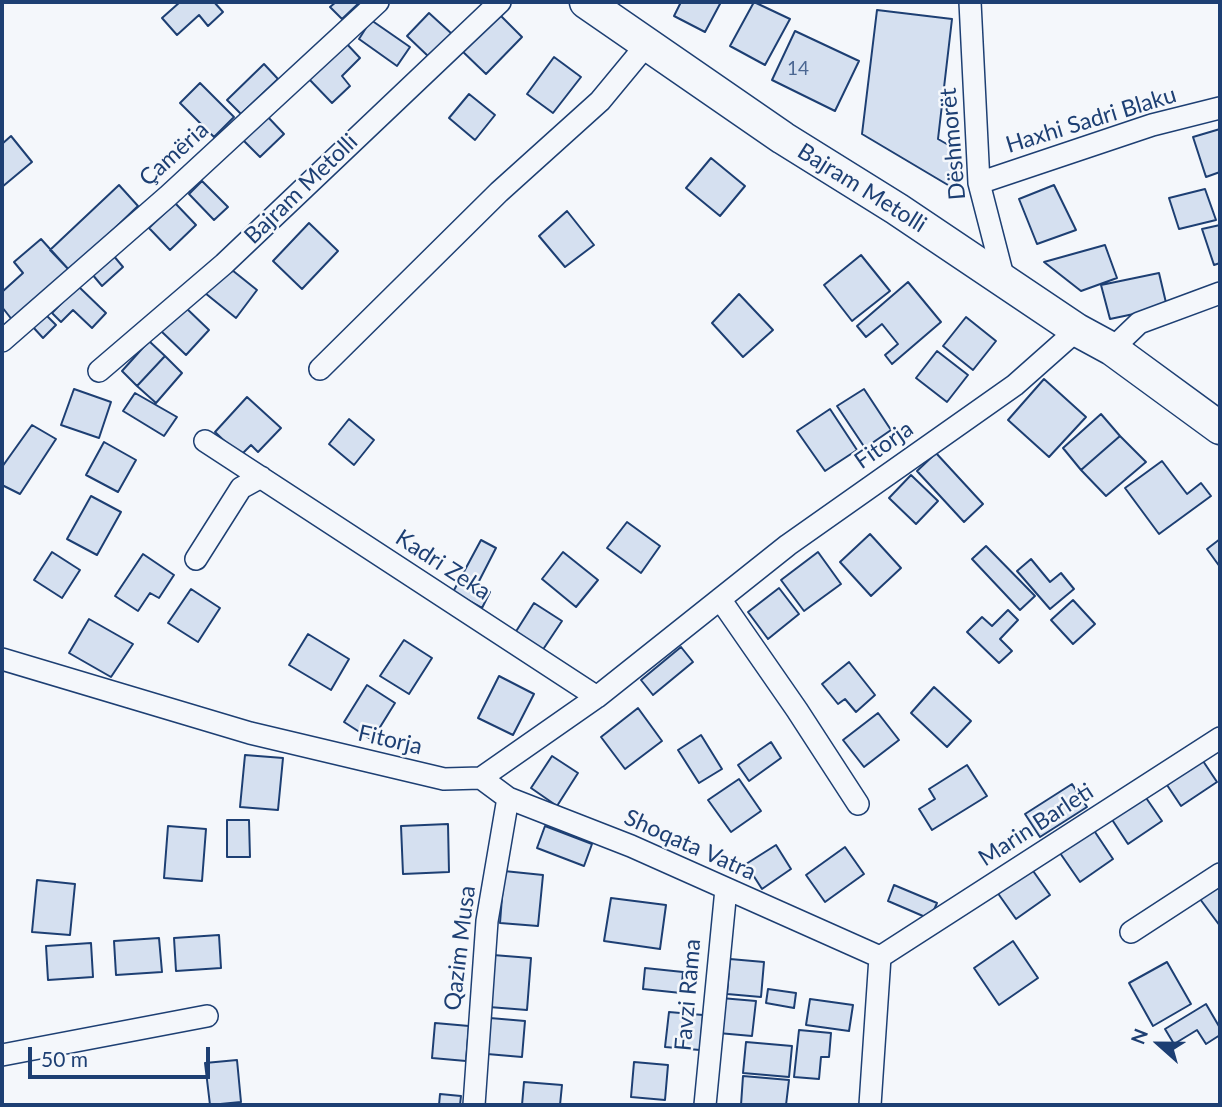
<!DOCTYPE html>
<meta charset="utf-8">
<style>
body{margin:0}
#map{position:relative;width:1222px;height:1107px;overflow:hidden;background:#f4f7fb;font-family:Lato,sans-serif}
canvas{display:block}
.frame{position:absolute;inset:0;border:4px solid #1d3f73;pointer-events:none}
.north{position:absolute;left:1124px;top:1009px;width:70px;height:70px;-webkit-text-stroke:5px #f4f7fb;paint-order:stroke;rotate:291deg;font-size:19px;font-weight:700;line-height:28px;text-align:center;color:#1d3f73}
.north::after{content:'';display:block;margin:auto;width:24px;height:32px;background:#1d3f73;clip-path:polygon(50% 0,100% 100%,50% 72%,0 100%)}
.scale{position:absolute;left:28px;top:1047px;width:182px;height:32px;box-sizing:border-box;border:4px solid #1d3f73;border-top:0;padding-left:9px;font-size:21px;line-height:24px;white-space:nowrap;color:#1d3f73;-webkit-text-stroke:5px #f4f7fb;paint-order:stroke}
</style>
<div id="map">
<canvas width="1222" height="1107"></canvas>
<div class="frame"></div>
<div class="north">N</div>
<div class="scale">50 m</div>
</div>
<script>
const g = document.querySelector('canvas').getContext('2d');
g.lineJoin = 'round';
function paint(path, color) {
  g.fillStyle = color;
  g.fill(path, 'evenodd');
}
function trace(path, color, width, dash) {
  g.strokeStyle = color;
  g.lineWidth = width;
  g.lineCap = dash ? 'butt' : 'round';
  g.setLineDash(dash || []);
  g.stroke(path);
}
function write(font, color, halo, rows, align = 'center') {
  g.font = font + ' Lato,sans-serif';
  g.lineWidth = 5;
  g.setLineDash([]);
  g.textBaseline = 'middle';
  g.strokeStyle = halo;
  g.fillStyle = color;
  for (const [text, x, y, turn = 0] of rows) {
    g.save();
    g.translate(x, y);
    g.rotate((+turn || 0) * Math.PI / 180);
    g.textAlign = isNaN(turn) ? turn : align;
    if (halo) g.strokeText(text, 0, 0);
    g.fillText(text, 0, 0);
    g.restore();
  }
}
const building = new Path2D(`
 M180 2H214L223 12 208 26 199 15 177 35 162 18Z
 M336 2H360L342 19 330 7Z
 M681 2H721L705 32 674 16Z
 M754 2 790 19 765 65 730 46Z
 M877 10 952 19 938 139 952 147 953 188 862 134Z
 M496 11 522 37 486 74 459 48Z
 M429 13 452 34 429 57 407 36Z
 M371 20 410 47 397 66 359 39Z
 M795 31 859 61 835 111 772 80Z
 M346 43 360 58 342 76 350 86 332 103 308 78Z
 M554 57 581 77 553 113 527 94Z
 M264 64 278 79 241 114 227 100Z
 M200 83 234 117 214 137 180 103Z
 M469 94 495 115 475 140 449 118Z
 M267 116 284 134 260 157 242 139Z
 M1220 129V172L1206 177 1193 137Z
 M11 136 32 162 2 187V144Z
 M711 158 745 186 720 216 686 188Z
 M202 181 228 207 214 220 189 194Z
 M119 185 138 206 70 271 50 250Z
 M1054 185 1076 230 1037 244 1019 199Z
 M1205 189 1216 220 1179 229 1169 198Z
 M175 203 196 225 170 250 149 228Z
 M567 211 594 245 565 267 539 236Z
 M309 223 338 251 302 289 273 261Z
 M1220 225V263L1214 265 1202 229Z
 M41 239 70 271 13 321 2 307V292L23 273 14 262Z
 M1105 245 1117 278 1081 291 1044 262Z
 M113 255 123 267 102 286 92 274Z
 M861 255 890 291 852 321 824 285Z
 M227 266 257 290 236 318 205 293Z
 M1159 273 1167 307 1110 319 1101 285Z
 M908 282 941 322 892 364 885 355 898 344 882 324 866 337 857 326Z
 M78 286 106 313 92 328 73 310 61 322 52 313Z
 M739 294 773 330 743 357 712 323Z
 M184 306 209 330 186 355 161 331Z
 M45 314 56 325 43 338 33 327Z
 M966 317 996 341 973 370 943 346Z
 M149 341 165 356 137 386 122 371Z
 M937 351 968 375 947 402 916 378Z
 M165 356 182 373 156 403 137 386Z
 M1044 379 1086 417 1049 457 1008 420Z
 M74 389 111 402 99 438 61 425Z
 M864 389 891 430 865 448 837 406Z
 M135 393 177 417 164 436 123 411Z
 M247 397 281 428 258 452 251 445 240 456 215 432Z
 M830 409 857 450 825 471 797 431Z
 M1101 414 1120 436 1081 470 1063 448Z
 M349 419 374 440 354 465 329 444Z
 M32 425 56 439 20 494 2 485V467Z
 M1120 436 1146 462 1106 496 1081 470Z
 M104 442 136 460 118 492 86 475Z
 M936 453 983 504 964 522 917 471Z
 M1162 461 1187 494 1201 483 1211 496 1159 534 1125 488Z
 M911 475 938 501 916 524 889 498Z
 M91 496 121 512 97 555 67 539Z
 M627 522 660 546 641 573 607 548Z
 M870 534 901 568 871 596 840 562Z
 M1220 539V567L1207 549Z
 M481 540 496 548 477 585 490 592 482 608 453 592Z
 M986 546 1035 596 1020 610 972 559Z
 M52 552 80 570 62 598 34 580Z
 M563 552 598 580 576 607 542 579Z
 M818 552 841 584 804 611 781 580Z
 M143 554 174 575 159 598 150 593 138 611 115 596Z
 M1031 559 1050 582 1061 573 1074 589 1050 609 1017 571Z
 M779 588 799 614 768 639 748 612Z
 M191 589 220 608 198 642 168 623Z
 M1073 600 1095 624 1073 644 1051 620Z
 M534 603 562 621 542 651 515 633Z
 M1008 610 1018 620 1000 639 1012 651 999 663 967 632 982 617 992 626Z
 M89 619 133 644 111 677 69 653Z
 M308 634 349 659 331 690 289 665Z
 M404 640 432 658 409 694 380 676Z
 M681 647 693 662 653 695 641 680Z
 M849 662 875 695 856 712 845 699 838 704 822 684Z
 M499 676 534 694 513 735 478 718Z
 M367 685 395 703 372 740 344 722Z
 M934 687 971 721 947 747 911 713Z
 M638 708 662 741 625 769 601 737Z
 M878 713 899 740 864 767 843 740Z
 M701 735 722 769 699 783 678 750Z
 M771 742 781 758 749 781 738 765Z
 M245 755 283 758 278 810 240 807Z
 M1199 755 1217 782 1181 806 1163 779Z
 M552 756 578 773 557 806 531 788Z
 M967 765 987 796 932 830 919 809 935 799 929 789Z
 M739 779 761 811 731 832 708 800Z
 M1072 784 1087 807 1040 837 1025 814Z
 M1142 792 1162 821 1128 844 1109 815Z
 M227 820H249L250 857H227Z
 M448 824 449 872 403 874 401 826Z
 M168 826 206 829 202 881 164 878Z
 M545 826 592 844 584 866 537 848Z
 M1093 829 1113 859 1080 882 1060 853Z
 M776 845 791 869 762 889 746 864Z
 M845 847 864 874 825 902 806 875Z
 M1031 868 1050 895 1016 919 997 892Z
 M504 871 543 875 538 926 500 923Z
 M37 880 75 884 70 935 32 932Z
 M894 885 937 903 930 919 888 901Z
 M1220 886V926L1200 899Z
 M611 898 666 905 660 949 604 941Z
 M219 935 221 968 176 971 174 938Z
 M159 938 162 972 116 975 114 941Z
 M1013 941 1038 978 999 1005 974 968Z
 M91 943 93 977 48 980 46 946Z
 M493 955 531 958 527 1010 489 1007Z
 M730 959 764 962 761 997 727 994Z
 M1167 962 1191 1004 1153 1026 1129 983Z
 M645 968 683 972 681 993 643 989Z
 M768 989 796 993 794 1008 766 1003Z
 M721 998 756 1001 752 1036 718 1033Z
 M810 999 853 1005 849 1031 806 1025Z
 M1206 1004 1220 1028V1035L1206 1044 1197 1030 1174 1044 1165 1029Z
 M669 1012 703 1015 700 1050 665 1047Z
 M490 1018 525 1021 522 1057 487 1054Z
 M435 1023 469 1026 466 1061 432 1058Z
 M799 1030 831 1033 829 1057H821L819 1079 794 1077Z
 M746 1042 792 1046 789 1077 743 1073Z
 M237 1060 241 1102 210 1105 205 1063Z
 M634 1062 668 1065 665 1100 631 1097Z
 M743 1076 789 1080 786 1105H741Z
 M524 1082 562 1085 560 1105H522Z
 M440 1094 461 1096 460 1105H439Z`);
paint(building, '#d5e0f0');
trace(building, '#1d3f73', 2);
const street = new Path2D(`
 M970 2 979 183 1004 280
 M979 183 1152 125 1220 108
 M2 341 168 196 378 2
 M1112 349 1139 323 1220 293
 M320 369 499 192 600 101 648 43
 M99 371 224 264 500 2
 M205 441 597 697
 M196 559 241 488 261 477
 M720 599 797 710 858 804
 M2 659 250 733 444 779 481 778 597 697 788 545 1015 385 1077 330
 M481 778 508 798 631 846 880 957
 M1131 932 1220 874
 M880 957 1220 738
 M2 1055 207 1016
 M474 1105 487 921 508 798
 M705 1105 726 889
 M870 1105 880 957`);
const secondary = new Path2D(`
 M586 2 783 138 897 209 1077 330 1112 349 1220 428`);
trace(street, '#1d3f73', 24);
trace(secondary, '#1d3f73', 35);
trace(street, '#f4f7fb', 21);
trace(secondary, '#f4f7fb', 32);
write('19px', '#4b6792', null, [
 ["14",798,69]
]);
write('23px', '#1d3f73', '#f4f7fb', [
 ["Haxhi Sadri Blaku",1091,120,-17],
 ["Dëshmorët",953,144,-95],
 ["Çamëria",174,154,-42],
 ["Bajram Metolli",862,188,32],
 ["Bajram Metolli",301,189,-44],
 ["Fitorja",884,445,-35],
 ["Kadri Zeka",443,565,33],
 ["Fitorja",390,740,13],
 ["Marin Barleti",1036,825,-33],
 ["Shoqata Vatra",690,845,24],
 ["Qazim Musa",460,948,-83],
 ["Favzi Rama",688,995,-85]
]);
</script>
